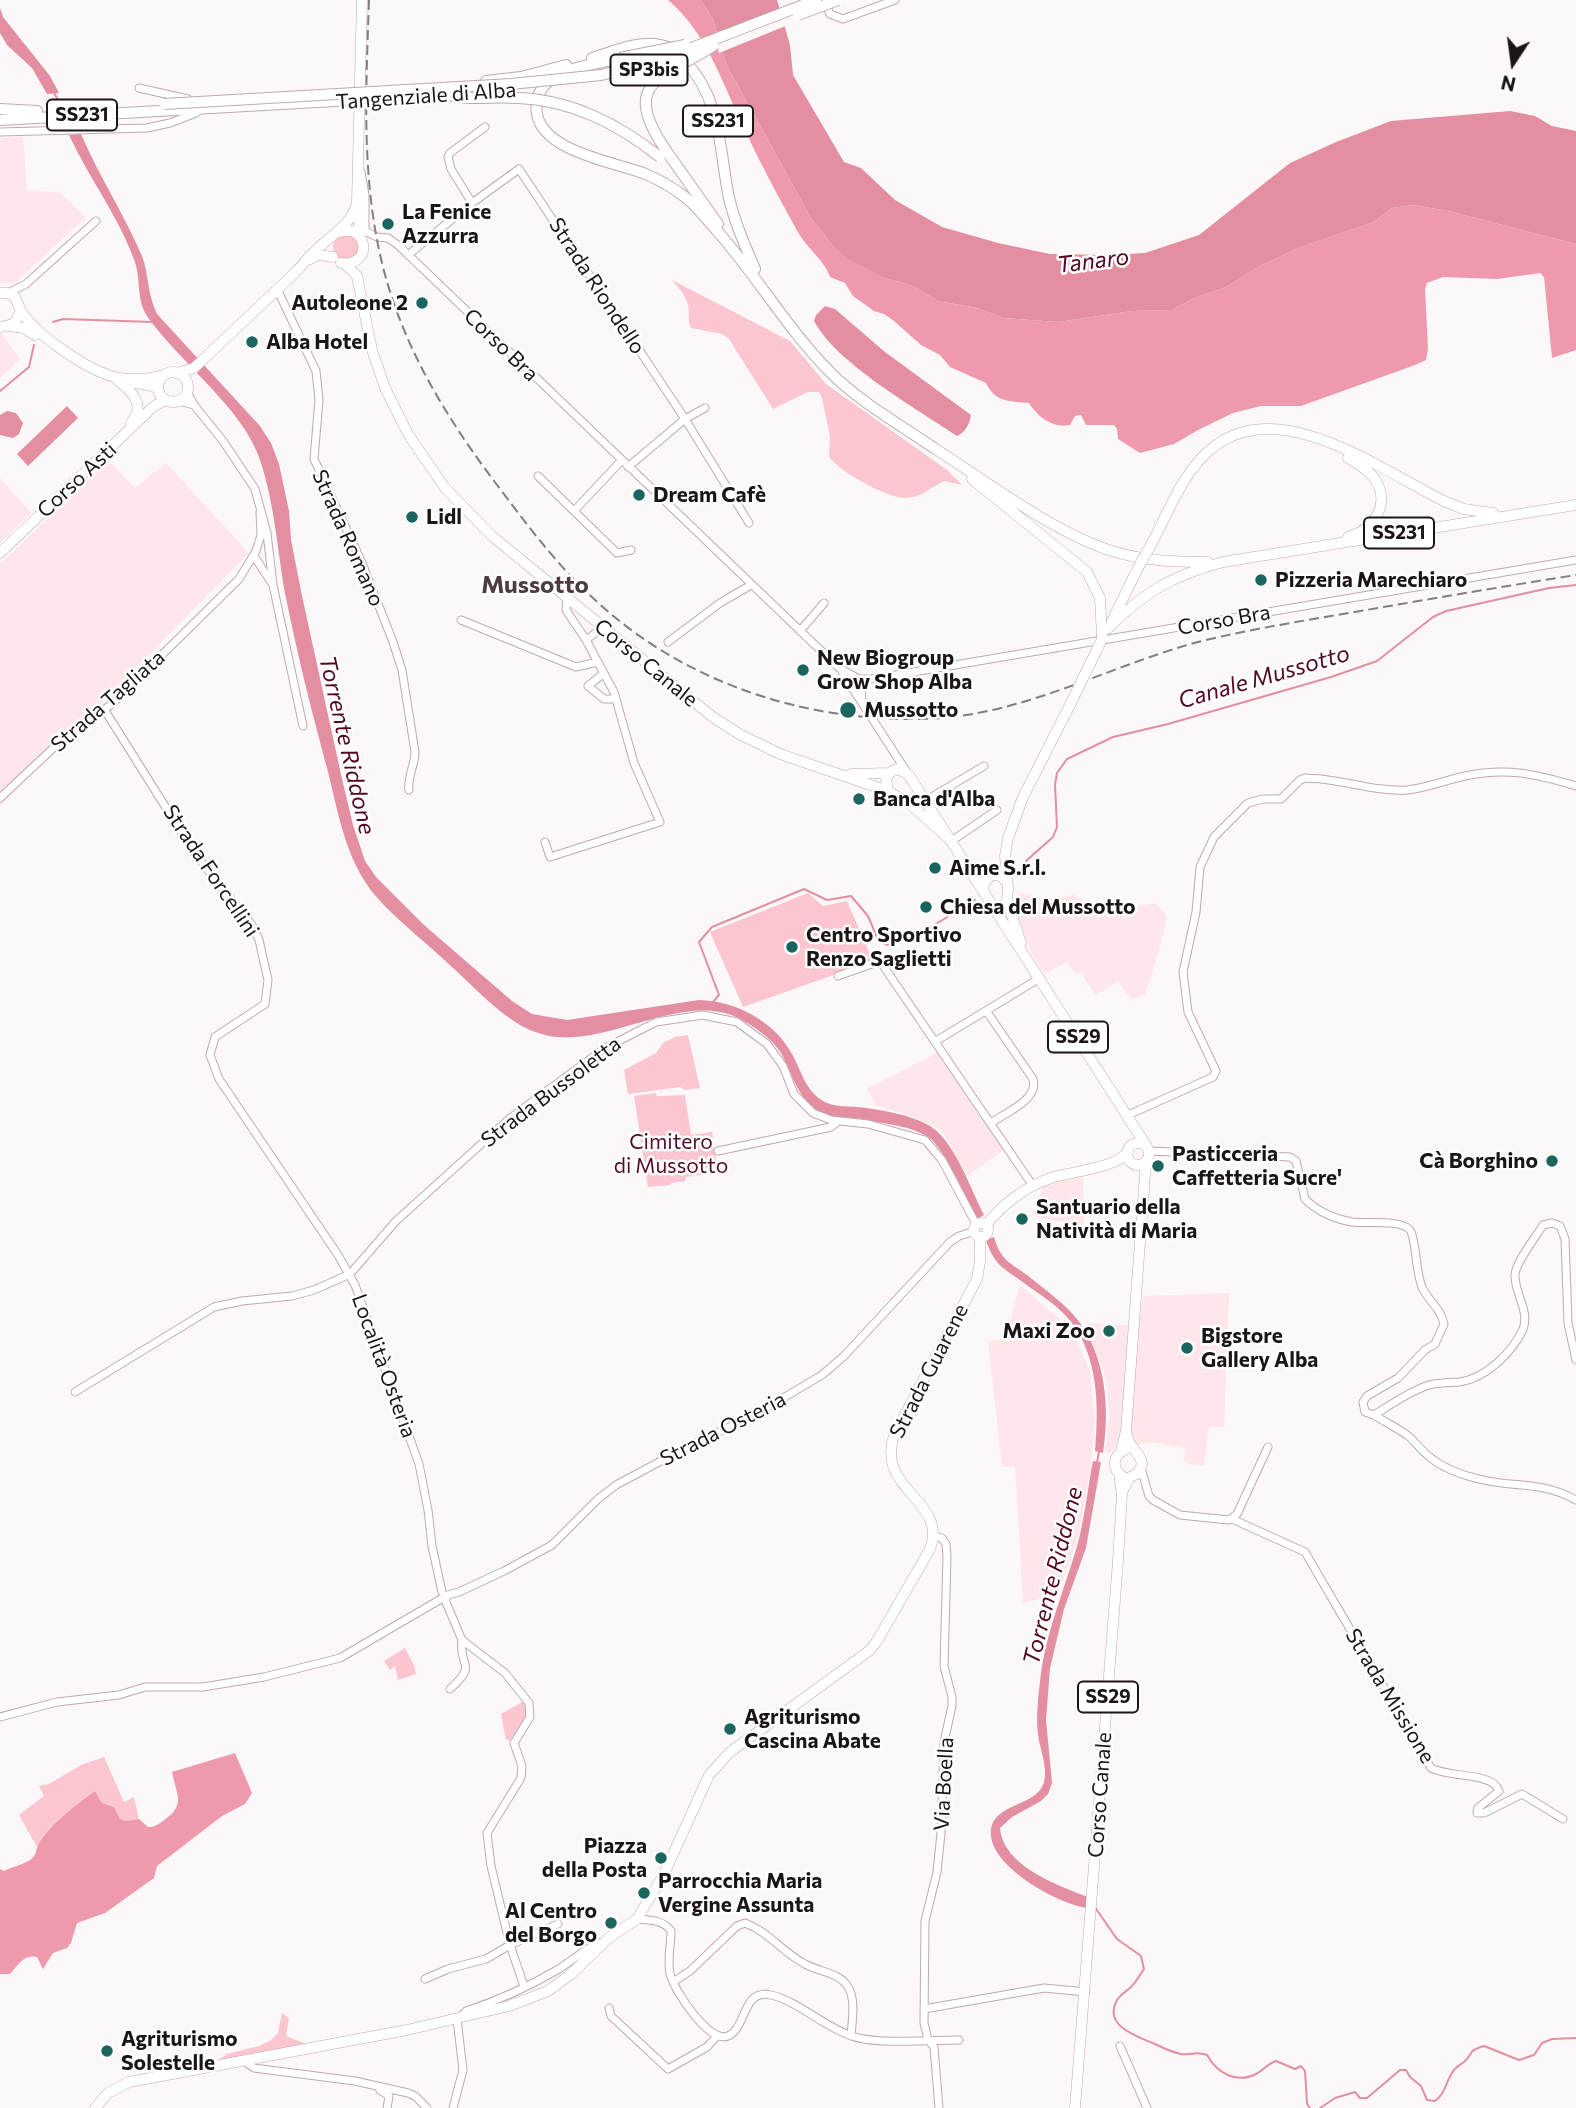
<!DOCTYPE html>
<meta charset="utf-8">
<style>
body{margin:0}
#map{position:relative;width:1576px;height:2108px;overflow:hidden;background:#fcf8f9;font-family:Commissioner,sans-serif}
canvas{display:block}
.north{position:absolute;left:1478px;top:28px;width:70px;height:70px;-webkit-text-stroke:5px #fff;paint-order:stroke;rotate:193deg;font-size:19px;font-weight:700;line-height:28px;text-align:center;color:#1c1516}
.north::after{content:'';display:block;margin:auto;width:24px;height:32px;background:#1c1516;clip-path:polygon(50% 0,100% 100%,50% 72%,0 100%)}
</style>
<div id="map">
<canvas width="1576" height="2108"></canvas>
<div class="north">N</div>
</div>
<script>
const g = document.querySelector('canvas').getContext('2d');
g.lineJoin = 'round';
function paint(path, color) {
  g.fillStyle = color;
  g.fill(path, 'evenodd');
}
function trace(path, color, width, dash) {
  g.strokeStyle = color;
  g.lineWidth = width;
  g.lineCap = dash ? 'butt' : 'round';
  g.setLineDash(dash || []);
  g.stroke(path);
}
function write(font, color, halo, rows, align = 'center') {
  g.font = font + ' Commissioner,sans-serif';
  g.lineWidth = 5;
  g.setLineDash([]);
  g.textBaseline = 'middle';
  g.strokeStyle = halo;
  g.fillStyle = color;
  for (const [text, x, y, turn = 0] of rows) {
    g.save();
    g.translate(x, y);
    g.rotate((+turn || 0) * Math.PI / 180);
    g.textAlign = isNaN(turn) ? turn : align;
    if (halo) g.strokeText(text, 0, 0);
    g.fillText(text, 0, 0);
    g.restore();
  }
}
paint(new Path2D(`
 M23 137 27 190 59 192 86 217 15 283H0V138Z
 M0 332 20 359 0 378Z
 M109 461 135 488 166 463 249 553 0 806V564Z
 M0 478 31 513 0 543Z
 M1018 892 1045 899 1074 895 1102 912 1156 903 1167 917 1158 954 1145 995 1131 999 1118 981 1096 995 1080 972 1075 974 1067 962 1044 974 1032 955 1014 905Z
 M937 1053 1004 1150 967 1176 947 1139 939 1129 916 1118 876 1105 867 1089Z
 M1083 1173 1084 1227 1033 1216 1044 1183Z
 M1020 1285 1071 1329 1090 1371 1095 1419 1091 1467 1078 1537 1058 1594 1023 1603 1015 1466 1002 1467 988 1341 1005 1339Z
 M1229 1293 1224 1427H1209L1204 1465 1189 1464 1184 1460 1185 1448 1149 1442 1134 1446 1119 1444 1110 1453 1105 1452 1109 1416 1107 1382 1101 1364 1087 1332V1323L1139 1326 1143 1296Z`), '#ffe6ea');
paint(new Path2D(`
 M333 247a13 13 0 1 1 26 0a13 13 0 1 1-26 0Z
 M672 280 790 341 826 384 947 470 962 485 944 481C931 487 921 498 905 498 887 498 839 471 829 457L830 436 822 398 819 392H808L773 409 729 339 722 334 691 328C687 321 690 313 688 305 685 295 679 288 672 280Z
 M808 893 823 906 847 901 873 961 743 1007 710 932Z
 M688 1035 700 1088 684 1090 681 1087 628 1094 624 1070 656 1053 663 1043 675 1037Z
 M656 1093 657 1096 685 1095 691 1135 712 1132 718 1172 686 1177 685 1181 671 1183 670 1185 648 1187 634 1096Z
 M405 1648 414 1665 416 1674 398 1680 395 1666 390 1670 384 1661Z
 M524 1701 527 1717 510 1740H506L501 1714Z
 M104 1757 124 1802 134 1797 139 1819 126 1821 120 1819 114 1807 102 1803 95 1791C77 1804 45 1826 37 1847L19 1815 44 1796 39 1786 49 1784 81 1765Z
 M282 2013 289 2018 286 2036 309 2045 214 2063 227 2054 259 2046 270 2041 278 2033Z`), '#fbc6d0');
paint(new Path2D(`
 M668 0H701L713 19 726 64 811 218 833 246 885 278 913 286 938 301 977 308 1003 318 1058 322 1132 311 1172 310 1194 298 1224 288 1262 265 1301 247 1374 222 1392 208 1413 205 1448 211 1576 244V350L1552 358 1544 277 1540 273 1497 279 1443 277 1427 283 1425 289 1428 348 1426 360 1415 365 1301 406H1261L1233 413 1198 430 1174 444 1140 453 1118 439 1117 429 1114 425H1086L1081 415 1075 416 1070 425C1053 429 1037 416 1029 403 1011 401 995 403 986 383L950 367 940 355 921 345 894 321 884 314 874 311 853 296 845 283 830 277C825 261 808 249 799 234 779 198 759 161 742 124 721 80 706 32 668 0Z
 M235 1753 252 1793 245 1804 222 1816 157 1866 154 1878 105 1913 77 1923 71 1943 67 1948 53 1953 43 1969 37 1957C24 1954 18 1965 10 1974H0V1869L4 1871C12 1867 22 1865 30 1860 37 1856 36 1847 40 1841 54 1820 76 1805 95 1791L102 1803 114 1807 120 1819 126 1821 139 1819 148 1827C155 1827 157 1825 163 1821 186 1805 177 1797 172 1772Z`), '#ef9aac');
paint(new Path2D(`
 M701 0H777L790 45 793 75 844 162 861 168 895 200 942 227 998 243 1050 254 1111 255 1145 253 1199 235 1290 163 1336 142 1391 121 1510 111 1535 116 1552 126 1576 131V244L1448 211 1413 205 1392 208 1374 222 1301 247 1262 265 1224 288 1194 298 1172 310 1132 311 1058 322 1003 318 977 308 938 301 913 286 885 278 850 260 833 246 811 218 726 64 713 19Z
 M0 8 3 17 50 76 59 93 47 94 32 68 7 45 0 33Z
 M81 134C99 176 124 214 142 256 149 275 147 293 157 314L260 426 271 443 279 464 289 511 291 540 302 596 342 779 353 825 365 861 376 877 424 925 512 1001 532 1014 567 1020 699 1000C736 1001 774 1021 792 1054 801 1070 804 1087 820 1099 834 1109 850 1105 866 1108 887 1111 916 1116 933 1128 956 1145 971 1190 984 1215L977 1219C967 1200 944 1147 928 1137 911 1126 886 1124 867 1120 851 1116 835 1120 820 1112 797 1099 793 1074 781 1053 772 1039 753 1025 738 1018 684 991 607 1047 550 1036 541 1034 528 1030 520 1025 495 1010 474 987 453 968 430 946 404 926 382 903 347 867 340 820 328 772 312 713 297 653 285 593 277 547 275 506 260 460 243 408 179 362 147 316 136 299 141 280 135 262 119 217 89 178 69 135Z
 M825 306 835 309 885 352 971 415C970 423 965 433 957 436 916 408 837 364 814 321L816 315Z
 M67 406 78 418 28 466 17 454Z
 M7 411 16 413 23 423 19 434 13 438 0 435V415Z
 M994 1237C1001 1263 1014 1264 1032 1279 1047 1291 1065 1304 1077 1319 1106 1356 1110 1408 1103 1453L1095 1451C1099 1406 1099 1352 1066 1316 1056 1305 1041 1295 1028 1286 1006 1269 995 1268 986 1240Z
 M1093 1461 1101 1462 1086 1548 1064 1609 1050 1668 1046 1720 1052 1783 1048 1794 1041 1801 1012 1817 1000 1828C1003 1866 1057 1885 1088 1897L1087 1908C1058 1904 991 1867 991 1834 990 1802 1037 1808 1044 1782 1048 1767 1040 1750 1038 1735 1036 1718 1038 1698 1040 1682 1045 1632 1066 1587 1079 1539 1085 1514 1088 1487 1093 1461Z`), '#e38fa1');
paint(new Path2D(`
 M783 9 788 25 719 53 714 36Z`), '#fcf8f9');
trace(new Path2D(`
 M54 93 61 105
 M53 322 63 319 153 322
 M0 391 29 367 34 345
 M1026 861 1053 837 1057 827 1055 785 1057 773 1067 759 1113 737 1168 724 1331 677 1377 661 1433 617 1446 611 1549 588 1576 585
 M713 1002 719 995 699 942 712 927 804 889 827 900 851 896 868 916 879 942 888 945 926 930 975 900
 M1097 1463 1099 1451
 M1094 1906 1117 1939 1141 1956 1144 1969C1140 1975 1136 1982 1131 1987 1126 1992 1119 1995 1116 2002 1104 2027 1139 2037 1155 2044 1163 2048 1171 2052 1181 2054 1191 2055 1197 2051 1207 2055 1217 2073 1236 2084 1256 2074 1264 2070 1267 2064 1276 2061L1295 2069 1301 2066 1305 2071 1307 2104 1310 2108
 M1320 2108 1335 2098 1355 2092 1360 2098H1367L1400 2070H1406L1410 2077 1421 2086 1427 2100 1435 2101C1445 2094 1445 2084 1452 2073 1455 2067 1459 2066 1464 2062 1474 2053 1467 2051 1484 2046L1519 2060 1534 2055 1542 2043 1552 2039 1576 2038`), '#e38fa1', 2);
const minor = new Path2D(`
 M825 2 830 14 843 19 895 0
 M139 88 188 99
 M0 132 147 128 170 123 196 113
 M361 172 365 195V231L377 237 388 238 398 245 839 668 861 680 862 703
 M472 203 451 169 448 157 450 153 485 127
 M408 255 472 203 519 169 685 419 749 523
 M277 289 316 371 319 400 314 459 362 563 393 642 402 670 415 752C415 765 407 777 409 790
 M8 293 26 284 96 221
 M187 392 194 405 223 441 255 489 267 533 273 585 303 726
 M179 401 194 405
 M628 467 685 419 705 408
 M538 476 617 553 631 550
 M574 511 621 461
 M254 556 271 582
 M461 620 576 667 598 662
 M800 631 824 603
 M586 640 602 628
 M668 642 720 603 751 585
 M842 672 908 774
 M604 673 588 686 604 699H616
 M859 679H872L1576 560
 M104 709 195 854 252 925 259 940 268 980 265 1004 215 1037 210 1055 219 1079 338 1255 355 1285 419 1464 428 1510 432 1546 442 1592
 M0 798 63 739 112 704 239 579 256 551 261 535 260 512
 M911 806 918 805 984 766
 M545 842 550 857 660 822 634 763 614 692 586 640 566 610 567 598
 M950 842 997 810
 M838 976 880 961 1033 1186
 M987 1012 1033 1079C1039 1100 1006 1112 991 1123
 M936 1041 1040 978
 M1128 1115 1213 1077 1216 1071 1188 1012 1183 972 1196 912 1200 867 1214 837 1248 803 1263 799H1281L1300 780 1305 778C1339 778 1373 792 1407 790 1427 788 1446 780 1465 776 1507 767 1536 774 1576 786
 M718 1151 831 1127 837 1122
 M1149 1151 1290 1157 1296 1161 1305 1199C1317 1211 1335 1219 1352 1222 1366 1224 1401 1219 1410 1230 1416 1238 1416 1274 1422 1287 1428 1301 1441 1308 1444 1324L1435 1344 1425 1350 1398 1378 1367 1396 1363 1402 1365 1412 1374 1415C1390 1405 1409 1392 1426 1386 1437 1382 1448 1383 1459 1382 1485 1379 1512 1353 1523 1329 1530 1311 1515 1295 1515 1276 1514 1264 1536 1237 1543 1225L1552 1223 1560 1226 1565 1239 1568 1323 1576 1360
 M75 1392 214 1307 242 1301 292 1296 314 1290 350 1274 396 1221 509 1119 605 1048 656 1022 703 1015 737 1022 767 1044 783 1066 794 1094 813 1113 831 1120 868 1124 925 1140 942 1160 977 1226
 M1374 1415C1385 1422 1397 1428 1407 1435 1416 1442 1422 1452 1431 1458 1442 1467 1461 1475 1475 1478 1513 1489 1538 1479 1576 1500
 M1141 1468 1149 1496 1153 1500 1180 1515 1229 1520 1237 1514 1268 1447
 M1232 1519 1305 1552 1431 1768C1450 1778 1493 1772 1499 1791L1478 1808 1477 1813H1484L1522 1794 1563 1819
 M934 1536 942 1538 946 1544 947 1557 944 1666 952 1697V1706L944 1742 941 1833 937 1872 925 1921 924 2023 928 2040 934 2047 939 2108
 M448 1595 459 1592 504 1571 552 1545 598 1499 616 1485 693 1444 751 1417 822 1375 844 1356 950 1242 959 1236 975 1231
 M448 1595 445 1600 462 1640 505 1673 529 1703 530 1717 514 1743 522 1766 521 1778 487 1833 491 1866 510 1945 524 1986
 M450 1689C479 1663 458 1667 462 1640
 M0 1717 57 1702 119 1695 145 1687H203L264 1677 340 1658 441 1599
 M637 1919C649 1920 664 1920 671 1931 671 1945 667 1960 670 1974 674 1990 709 2044 728 2036 747 2028 742 1988 771 1995 798 2001 824 2027 852 2036 876 2045 932 2040 959 2040
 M425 1979 448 1969 486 1959 510 1945 558 1924
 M673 1982 690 1971 737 1926 745 1923C769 1932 783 1953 805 1964 819 1972 839 1972 848 1987 856 1999 852 2022 851 2036
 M609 2008 611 2016 668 2069 707 2047 717 2036
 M924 2009 1044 1988 1086 1992
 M461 2017 466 2011C497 2001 528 1987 557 1970 570 1963 591 1943 604 1942
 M1120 2046 1147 2108
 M243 2060 254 2068 355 2081 408 2093 415 2096 427 2108
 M380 2090 389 2096 387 2108
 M453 2108 463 2070 457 2019`);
const major = new Path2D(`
 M339 232C369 223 373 267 341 263
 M358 234 361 204
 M310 259 318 255 333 257
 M345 264 357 276 372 350 385 388 408 434 445 488 492 536 714 718 741 735 780 754 888 791 911 805 947 837
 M297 271C303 264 309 256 316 250 332 234 351 226 357 203L362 0
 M0 293H7L15 297 21 311 14 324 0 327
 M21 311C36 335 87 370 115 377 132 381 148 379 164 375
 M9 326 24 328 35 335
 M158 387a15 15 0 1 1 30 0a15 15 0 1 1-30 0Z
 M177 373 194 368 299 269
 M118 381C133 392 146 405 131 423
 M135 383 153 386 158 389
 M934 448C986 481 1049 529 1106 549 1140 561 1174 562 1208 562
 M972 479 1087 572 1100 598 1102 636
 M1348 537C1374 530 1392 503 1374 478 1368 469 1358 464 1348 458
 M1152 543C1169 511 1183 472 1211 449 1278 392 1382 471 1446 502L1464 509 1493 513
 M0 553 154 406 166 400
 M1112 621 1138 568
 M1107 629C1145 592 1171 576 1223 562L1576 505
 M851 774 889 773
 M888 791 886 780 889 773 897 769 908 774 1147 1147
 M983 889 985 881 992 875 1001 876 1006 881
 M1021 943 1007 901 1008 889 1005 856 1008 838 1023 797 1070 705
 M1127 1154a11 11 0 1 1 22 0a11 11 0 1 1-22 0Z
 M974 1230a7 7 0 1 1 14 0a7 7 0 1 1-14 0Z
 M986 1225C1002 1205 1026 1186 1051 1178 1072 1171 1114 1169 1128 1152
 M1121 1451 1126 1431 1146 1161
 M1122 1476C1111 1468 1113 1455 1125 1450
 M1123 1490 1130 1477 1137 1474 1142 1465C1141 1451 1129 1450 1127 1435
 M95 2108 108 2093 129 2082 407 2030 509 2006 548 1991 571 1974 610 1937 637 1919 664 1874 709 1775 730 1752 869 1651 877 1641 930 1549C948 1499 876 1492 894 1435L977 1279 980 1261V1237
 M1075 2108 1118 1561 1122 1494 1119 1473`);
const highway = new Path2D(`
 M592 58C612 52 639 40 660 45 672 47 678 54 686 62 722 101 719 150 729 198 735 223 745 246 755 269
 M620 58C590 66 530 69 537 114 543 151 613 162 643 173 658 179 672 187 685 197 697 206 707 220 718 232 757 276 788 330 831 373 860 402 899 424 934 448
 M486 81 521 77 566 65
 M0 109 37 111
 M0 120 352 100
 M667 152 718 224`);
trace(minor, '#beaaad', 9);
trace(major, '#beaaad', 11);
trace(highway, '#beaaad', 12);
trace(minor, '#fff', 7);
trace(major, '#fff', 10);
trace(highway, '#fff', 10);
trace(new Path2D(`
 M369 0C366 89 361 176 382 263 402 345 444 414 494 481 525 522 555 563 593 598 681 681 800 721 920 719 1019 718 1105 667 1198 642 1254 628 1310 620 1366 610 1436 598 1506 586 1576 575`), '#837e7f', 2, [10, 5]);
const majorBridge = new Path2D(`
 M1138 568 1152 543
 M1070 705 1102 639`);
const highwayBridge = new Path2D(`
 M798 15 838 0
 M620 58 685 45
 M449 95C471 101 495 96 518 98 572 100 618 124 660 157
 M164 104 511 84 601 75 658 61 816 0
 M667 152C618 81 662 79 713 46`);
trace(majorBridge, '#beaaad', 11, []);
trace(highwayBridge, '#beaaad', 12, []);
trace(majorBridge, '#fff', 10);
trace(highwayBridge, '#fff', 10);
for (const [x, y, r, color] of [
 [388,224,7,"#1a665f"],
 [422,303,7,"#1a665f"],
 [252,342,7,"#1a665f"],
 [639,495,7,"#1a665f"],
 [412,517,7,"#1a665f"],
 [1261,580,7,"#1a665f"],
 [803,670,7,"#1a665f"],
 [848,710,9,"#1a665f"],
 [859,799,7,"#1a665f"],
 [935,868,7,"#1a665f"],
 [926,907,7,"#1a665f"],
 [792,947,7,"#1a665f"],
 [1552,1161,7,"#1a665f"],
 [1158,1166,7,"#1a665f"],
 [1022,1219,7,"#1a665f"],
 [1109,1331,7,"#1a665f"],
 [1187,1348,7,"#1a665f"],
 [730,1729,7,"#1a665f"],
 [661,1858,7,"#1a665f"],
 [644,1893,7,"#1a665f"],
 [611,1923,7,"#1a665f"],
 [107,2051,7,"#1a665f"]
]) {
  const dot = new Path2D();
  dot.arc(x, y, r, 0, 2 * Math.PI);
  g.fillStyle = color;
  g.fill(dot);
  trace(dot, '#fff', 2.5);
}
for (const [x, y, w] of [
 [649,70,77],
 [82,115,70],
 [718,121,70],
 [1399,533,70],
 [1078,1037,60],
 [1108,1697,60]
]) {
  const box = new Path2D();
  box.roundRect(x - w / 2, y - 15.5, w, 31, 5);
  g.fillStyle = '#fff';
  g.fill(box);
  trace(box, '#1c1516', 2);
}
write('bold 19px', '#1c1516', null, [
 ["SP3bis",649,70],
 ["SS231",82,115],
 ["SS231",718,121],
 ["SS231",1399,533],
 ["SS29",1078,1037],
 ["SS29",1108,1697]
]);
write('21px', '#1c1516', '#fff', [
 ["Tangenziale di Alba",426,96,-4],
 ["Strada Riondello",597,286,57],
 ["Corso Bra",501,345,44],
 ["Corso Asti",77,480,-43],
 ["Strada Romano",348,538,66],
 ["Corso Bra",1224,620,-10],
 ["Corso Canale",646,663,39],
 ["Strada Tagliata",108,701,-41],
 ["Strada Forcellini",211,871,56],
 ["Strada Bussoletta",551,1092,-37],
 ["Località Osteria",384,1366,70],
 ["Strada Guarene",929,1371,-63],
 ["Strada Osteria",723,1429,-27],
 ["Strada Missione",1390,1696,59],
 ["Via Boella",944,1784,-87],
 ["Corso Canale",1100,1795,-86]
]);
write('bold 21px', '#1c1516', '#fff', [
 ["La Fenice",402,212],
 ["Azzurra",402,236],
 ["Autoleone 2",408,303,"right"],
 ["Alba Hotel",266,342],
 ["Dream Cafè",653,495],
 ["Lidl",426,517],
 ["Pizzeria Marechiaro",1275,580],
 ["New Biogroup",817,658],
 ["Grow Shop Alba",817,682],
 ["Mussotto",864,710],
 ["Banca d'Alba",873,799],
 ["Aime S.r.l.",949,868],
 ["Chiesa del Mussotto",940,907],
 ["Centro Sportivo",806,935],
 ["Renzo Saglietti",806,959],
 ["Pasticceria",1172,1154],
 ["Caffetteria Sucre'",1172,1178],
 ["Cà Borghino",1538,1161,"right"],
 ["Santuario della",1036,1207],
 ["Natività di Maria",1036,1231],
 ["Maxi Zoo",1095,1331,"right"],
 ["Bigstore",1201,1336],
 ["Gallery Alba",1201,1360],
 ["Agriturismo",744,1717],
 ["Cascina Abate",744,1741],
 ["Piazza",647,1846,"right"],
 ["della Posta",647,1870,"right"],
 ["Parrocchia Maria",658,1881],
 ["Vergine Assunta",658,1905],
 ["Al Centro",597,1911,"right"],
 ["del Borgo",597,1935,"right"],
 ["Agriturismo",121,2039],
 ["Solestelle",121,2063]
], 'left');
write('21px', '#560b26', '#fff', [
 ["Cimitero",671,1142],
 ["di Mussotto",671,1166]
]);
write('italic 23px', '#510622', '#fff', [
 ["Tanaro",1093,261,-7],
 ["Canale Mussotto",1264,677,-16],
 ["Torrente Riddone",347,745,77],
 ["Torrente Riddone",1053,1576,-76]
]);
write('bold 24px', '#4d3c3f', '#fff', [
 ["Mussotto",535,585]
]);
</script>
